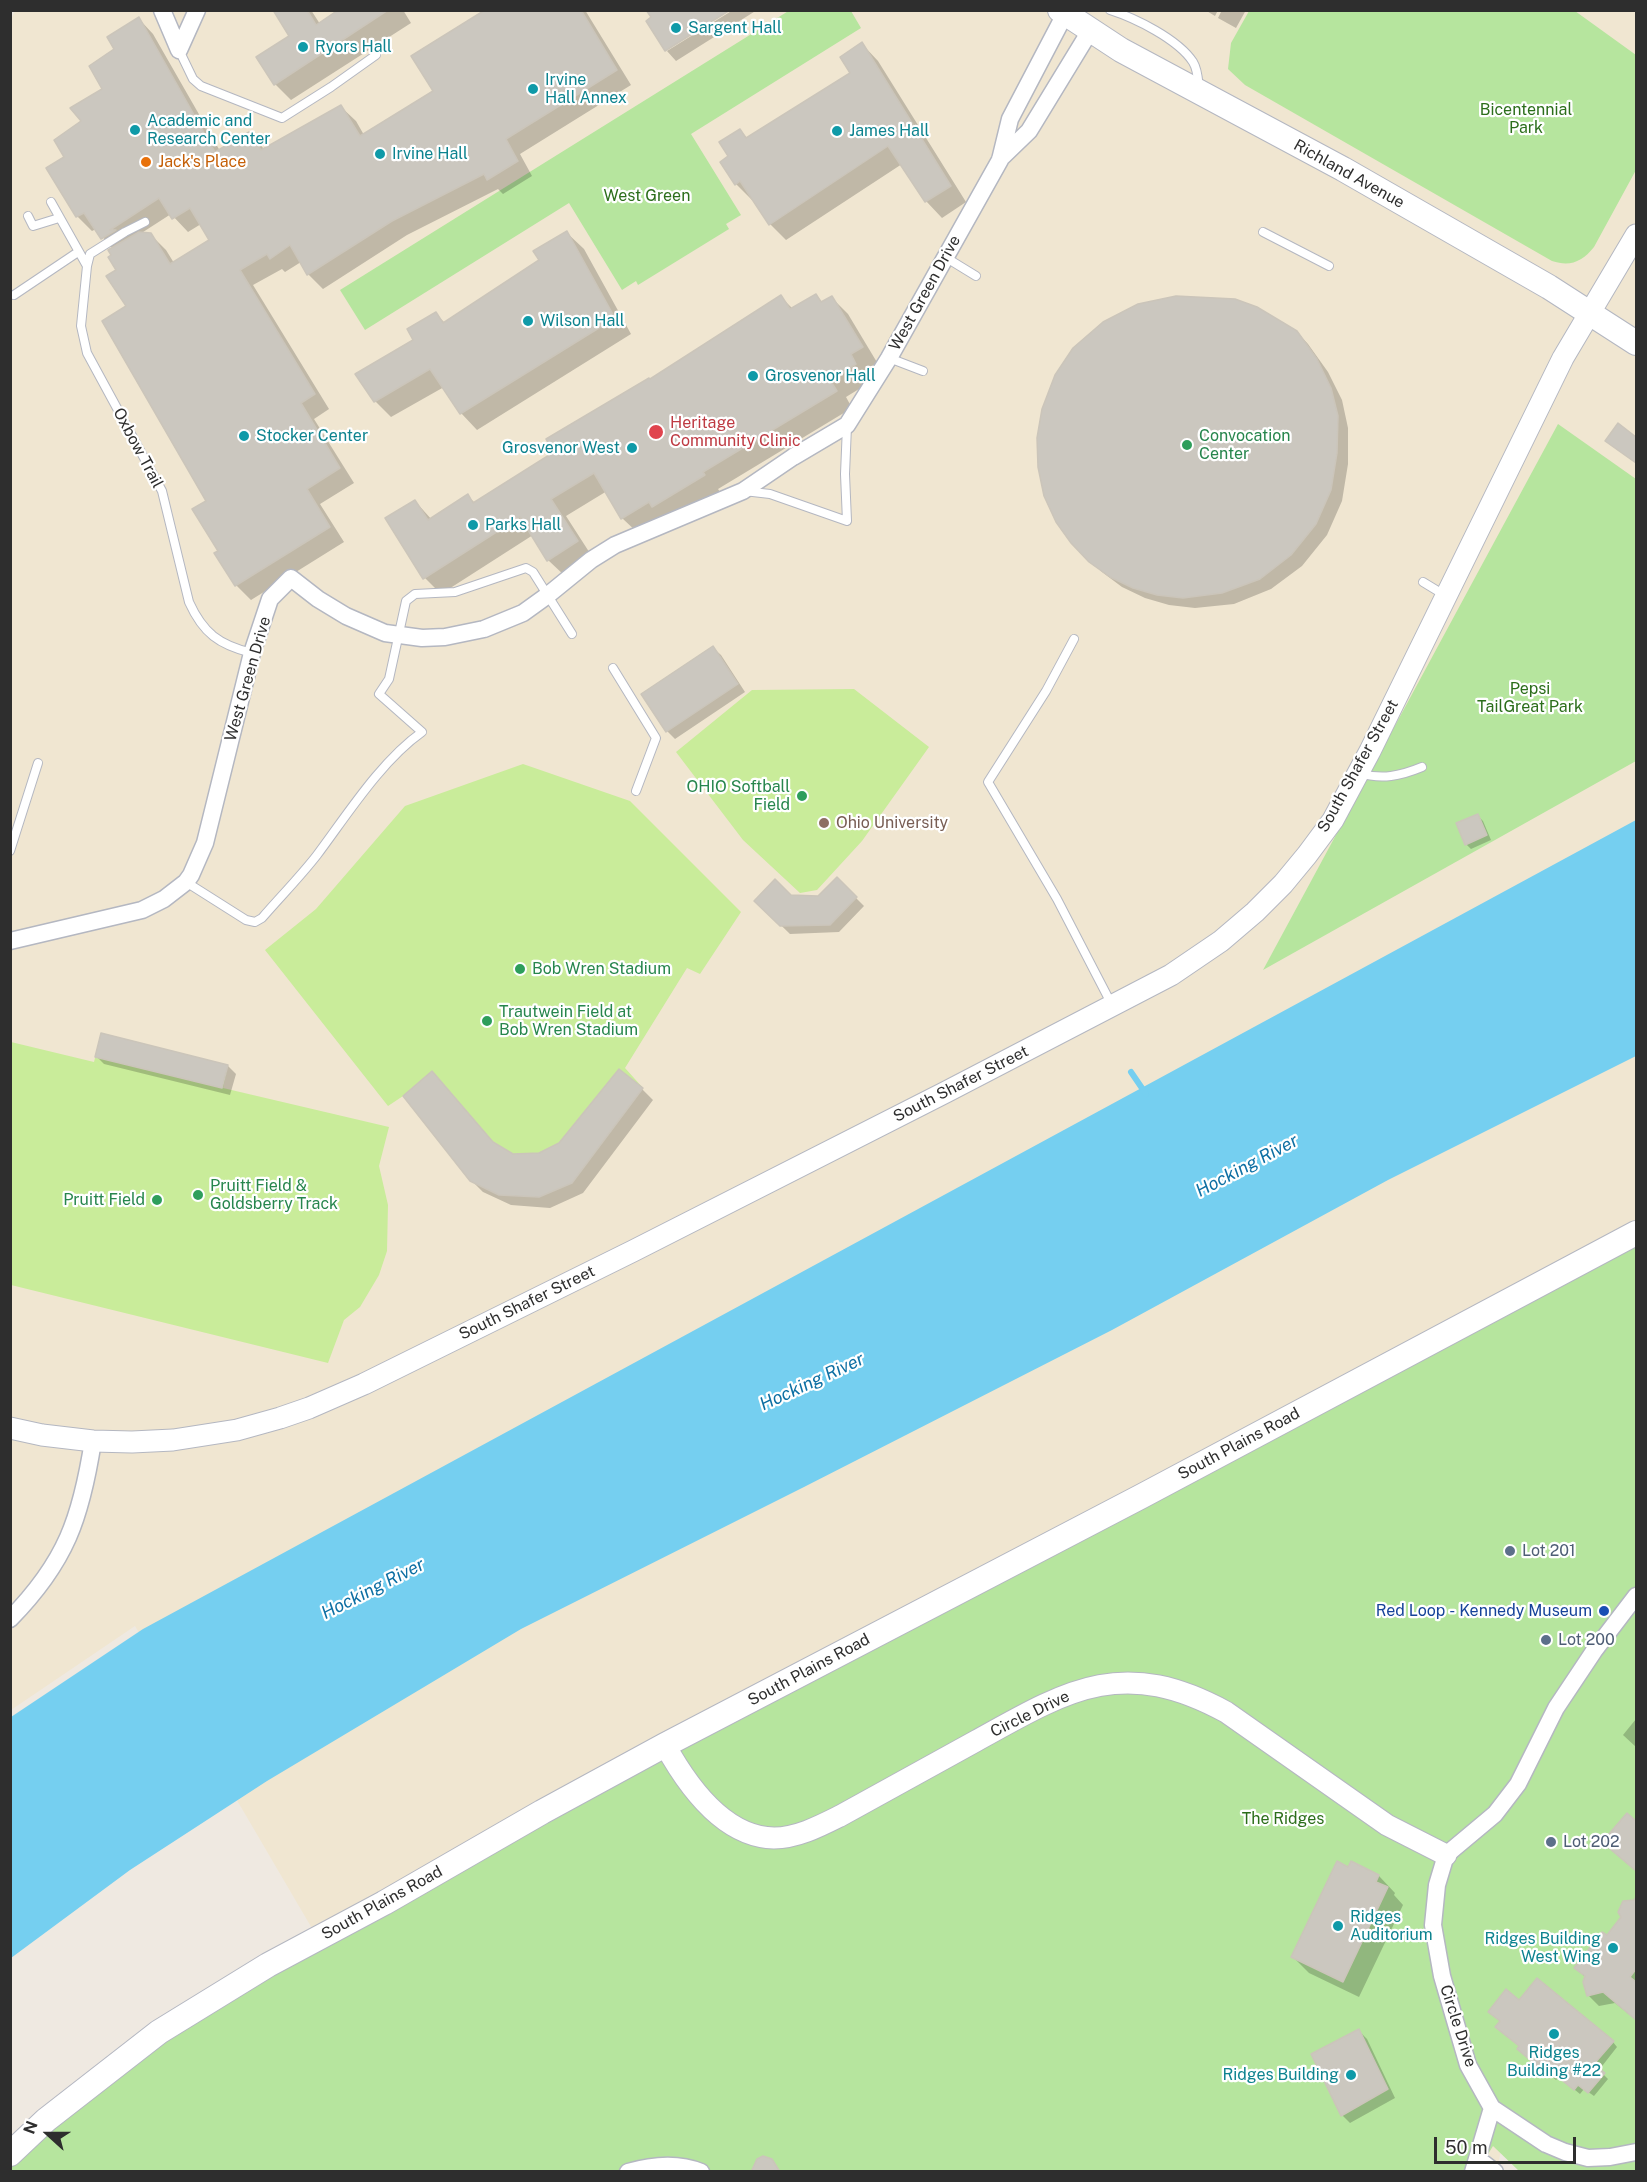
<!DOCTYPE html>
<style>
body{margin:0}
#map{position:relative;width:1647px;height:2182px;overflow:hidden;background:#efe9e1;font-family:"Public Sans",sans-serif}
canvas{display:block}
.frame{position:absolute;inset:0;border:12px solid #2e2e2e;pointer-events:none}
.north{position:absolute;left:18px;top:2104px;width:60px;height:60px;-webkit-text-stroke:4px #fff;paint-order:stroke;rotate:291deg;font-size:16px;font-weight:700;line-height:24px;text-align:center;color:#2e2e2e}
.north::after{content:'';display:block;margin:auto;width:21px;height:27px;background:#2e2e2e;clip-path:polygon(50% 0,100% 100%,50% 72%,0 100%)}
.scale{position:absolute;left:1434px;top:2137px;width:142px;height:27px;box-sizing:border-box;border:3px solid #2e2e2e;border-top:0;padding-left:8px;font-size:18px;line-height:21px;white-space:nowrap;color:#2e2e2e;-webkit-text-stroke:4px #fff;paint-order:stroke}
</style>
<div id="map">
<canvas width="1647" height="2182"></canvas>
<div class="frame"></div>
<div class="north">N</div>
<div class="scale">50 m</div>
</div>
<script>
const g = document.querySelector('canvas').getContext('2d');
g.lineJoin = 'round';
function paint(path, color) {
  g.fillStyle = color;
  g.fill(path, 'evenodd');
}
function trace(path, color, width, dash) {
  g.strokeStyle = color;
  g.lineWidth = width;
  g.lineCap = dash ? 'butt' : 'round';
  g.setLineDash(dash || []);
  g.stroke(path);
}
function write(font, color, halo, rows, align = 'center') {
  g.font = font + ' "Public Sans",sans-serif';
  g.lineWidth = 4.5;
  g.setLineDash([]);
  g.textBaseline = 'middle';
  g.strokeStyle = halo;
  g.fillStyle = color;
  for (const [text, x, y, turn = 0] of rows) {
    g.save();
    g.translate(x, y);
    g.rotate((+turn || 0) * Math.PI / 180);
    g.textAlign = isNaN(turn) ? turn : align;
    if (halo) g.strokeText(text, 0, 0);
    g.fillText(text, 0, 0);
    g.restore();
  }
}
paint(new Path2D(`
 M15 11H1636V2171L1501 2151 1496 2172 454 2171 135 1626 11 1710 10 21Z`), '#f0e6d1');
paint(new Path2D(`
 M790 10 851 11 861 28 691 134 741 215 726 224 729 229 638 285 636 281 622 290 569 203 365 330 340 290Z
 M1249 11H1575L1636 55V170L1594 247C1582 262 1570 267 1552 261L1245 85 1228 69 1231 43Z
 M1558 424 1636 479V761L1263 970Z
 M1636 1233V2171H1519L1493 2146 1477 2172H11V2154L268 1965Z`), '#b6e59e');
paint(new Path2D(`
 M854 689 929 747 862 841 817 890 800 893 743 840 676 752 752 690Z
 M523 764 630 801 741 912 700 974 687 968 625 1068 643 1088 572 1183 539 1197 499 1195 403 1096 388 1106 265 950 316 909 405 806Z
 M101 1033 228 1065 223 1088 389 1127 379 1166 388 1205 387 1251 379 1275 360 1307 344 1320 328 1363 11 1285V1042L94 1062Z`), '#c9ec9a');
paint(new Path2D(`
 M1636 820V1056L1388 1180 1112 1330 804 1487 521 1629 267 1781 130 1870 11 1958V1717L143 1629Z`), '#75cff0');
paint(new Path2D(`
 M274 10H311L320 24 340 10H403L411 23 291 100 275 84 291 36Z
 M487 10H585L631 85 520 154 532 176 503 194 498 189 407 235 323 289 308 274 301 262 285 272 282 269 253 285 329 409 314 419 354 483 320 504 344 542 251 600 236 585 217 553 220 551 208 501 128 307 113 249 96 229 92 231 77 216 66 157 83 121 104 90 116 49 139 19 153 34 220 151 249 133 265 150 341 107 356 121 364 135 435 92ZM171 214 188 232 201 224 211 241 174 263 166 250 151 235 140 234Z
 M733 10H757L676 61 667 51Z
 M1205 10H1218L1215 16Z
 M1222 10H1246L1236 28 1218 18Z
 M862 44 878 61 966 202 942 218 926 201 902 164 786 240 770 224 754 199 752 200 736 184 730 157 740 130 748 139 852 74Z
 M567 233 584 249 631 334 477 430 461 413 444 387 391 417 375 401 415 340 436 314 446 324 541 261Z
 M816 295 823 303 832 298 848 314 878 364 866 371 872 381 846 397 852 408 718 489 720 492 639 534 622 518 607 491 566 516 593 558 565 576 548 560 533 535 441 594 425 578 415 501 432 520 468 496 475 503 556 452 650 381 781 297 793 309Z
 M1297 332 1308 344 1328 372 1342 400 1348 428V464L1342 501 1327 535 1302 566 1271 589 1234 604 1195 608 1169 605 1145 598 1122 587 1102 572 1072 542Z
 M713 648 721 655 745 692 675 739 667 731Z
 M1478 816 1483 821 1491 840 1471 849 1466 844Z
 M837 879 864 906 839 932 790 934 756 901 791 897H819Z
 M96 1056 228 1066 236 1074 230 1095 104 1064Z
 M642 1089 653 1100 583 1193 550 1208 511 1205 483 1192 471 1180 495 1145 512 1155H540L560 1144Z
 M1636 1719V1747L1623 1735Z
 M1636 1818V1871L1615 1853Z
 M1352 1863 1379 1876 1395 1893 1394 1895 1403 1905 1359 1997 1309 1973 1293 1957Z
 M1636 1901V2020L1615 2003 1599 2006 1588 1995 1586 1978 1576 1968 1607 1937 1623 1917 1624 1902Z
 M1520 2002 1613 2042 1617 2047 1599 2070 1608 2079 1594 2096 1584 2089 1580 2094 1559 2077 1556 2080 1523 2054 1520 2047Z
 M1359 2031 1367 2039 1395 2098 1350 2123 1342 2115 1313 2054Z`), '#0003');
trace(new Path2D(`
 M1131 1072 1146 1094`), '#75cff0', 6);
const building = new Path2D(`
 M273 10H307L316 25 338 10H388L274 85 256 57 289 36Z
 M485 10H581L617 70 506 139 518 161 487 180 484 174 392 221 307 275 290 245 270 259 267 254 240 270 315 394 301 403 340 468 307 489 330 527 235 586 214 553 218 551 192 509 206 501 102 321 126 306 106 276 116 270 108 257 111 255 108 250 139 232 151 233 170 264 209 240 190 208 172 219 159 198 110 230H116L101 239 84 213 76 217 46 168 64 157 54 140 81 121 70 108 102 89 89 66 114 49 107 37 139 17 215 152 249 132 261 150 341 105 360 136 433 91 411 56Z
 M646 10H730L665 51 646 21 651 17Z
 M862 42 951 186 925 202 888 146 769 225 740 181 735 185 720 162 728 156 719 142 740 129 746 138 850 73 840 57Z
 M567 231 615 318 460 414 430 369 374 402 355 374 413 340 407 329 436 312 443 323 539 260 533 251Z
 M816 294 821 302 832 296 863 347 851 354 856 364 830 380 837 391 703 472 705 475 652 507 649 502 621 519 594 473 551 499 578 541 547 561 520 517 423 579 385 518 415 500 428 520 468 494 473 503 554 452 546 439 649 378 650 379 781 295 790 309Z
 M1176 296 1235 299 1257 307 1297 331 1317 359 1331 388 1338 416 1337 453 1331 490 1316 524 1291 555 1260 579 1222 593 1183 598 1157 595 1133 588 1110 577 1089 562 1071 543 1056 522 1044 496 1038 467 1037 438 1042 409 1055 375 1073 348 1103 322 1138 304Z
 M1618 423 1636 437V463L1605 441Z
 M713 646 738 684 666 732 641 694Z
 M1478 814 1487 835 1465 845 1456 823Z
 M837 877 857 897 830 925 780 926 754 901 775 879 791 895 818 896Z
 M101 1033 228 1065 222 1088 95 1057Z
 M619 1069 643 1088 572 1183 539 1197 499 1195 470 1181 403 1096 432 1071 493 1142 513 1154 539 1153 559 1143Z
 M1627 1813 1636 1821V1871L1602 1842Z
 M1337 1861 1348 1867 1351 1861 1379 1875 1376 1882 1388 1887 1343 1982 1291 1957Z
 M1636 1897V1969L1630 1977 1636 1982V2020L1603 1992 1587 1996 1583 1982 1585 1976 1574 1968 1602 1932 1607 1935 1621 1917 1618 1912 1623 1901 1634 1900Z
 M1537 1978 1614 2041 1594 2064 1605 2073 1588 2093 1578 2085 1574 2090 1553 2073 1550 2077 1517 2049 1519 2046 1495 2027 1500 2021 1488 2012 1506 1989 1519 2000Z
 M1359 2029 1388 2089 1341 2116 1311 2054Z
 M763 2156 772 2159 780 2172H751L757 2159Z`);
paint(building, '#cbc7bf');
trace(building, '#cbc5ba', 1.5);
const service = new Path2D(`
 M1110 10C1135 18 1178 39 1193 62 1198 70 1198 80 1199 89
 M179 50 193 79 201 86 282 118 331 87 376 55
 M51 202 87 266 81 326 87 353 162 491 189 602C203 633 219 645 252 653
 M28 216 33 226 59 218
 M1263 232 1329 266
 M945 257 976 276
 M87 266 90 254 125 232 145 222
 M14 295 78 252
 M889 358 923 371
 M744 491 770 494 847 521 845 474 847 426
 M1423 582 1446 596
 M1074 639 1046 691 988 782 1057 899 1112 1005
 M613 668 656 738 636 791
 M1359 773C1382 780 1400 776 1422 767
 M10 851 38 763
 M186 882 246 920 255 922 262 918C280 897 300 877 317 855 347 815 381 761 422 732L379 694 389 679 406 601 415 594 455 592 526 568 533 572 572 634`);
const minor = new Path2D(`
 M162 10 179 50
 M179 50 197 10
 M1000 159 1029 131 1090 31
 M10 941 142 910 164 899 186 882 191 875 205 843 252 653 270 599 291 578 318 599 346 616 385 633 422 638 445 637 484 629 523 613 548 595 591 560 615 545 743 491 793 457 847 425 889 358 1000 160 1010 119 1065 14
 M1636 1596 1594 1651 1556 1708 1518 1784 1495 1814 1446 1855 1437 1885 1433 1925 1442 1976 1468 2065 1492 2108 1546 2144 1565 2152 1588 2158 1610 2157 1636 2152
 M10 1619C66 1562 81 1518 93 1441
 M1478 2159 1495 2172
 M628 2172C652 2165 677 2162 701 2172
 M1473 2172 1492 2108`);
const tertiary = new Path2D(`
 M10 1428 42 1435 93 1441 132 1442 173 1440 237 1430 280 1418 309 1408 364 1384 633 1251 946 1092 1171 975 1221 941 1255 912 1283 884 1307 855 1333 820 1370 751 1563 358 1636 235
 M665 1745C687 1785 723 1837 774 1838 797 1838 820 1826 840 1816 885 1791 930 1766 976 1741 1069 1689 1123 1656 1226 1712L1387 1825 1446 1855`);
const secondary = new Path2D(`
 M1060 10 1121 50 1343 169 1549 287 1636 343
 M10 2154 46 2120 159 2032 268 1965 384 1903 542 1812 665 1745 1142 1496 1636 1233`);
trace(service, '#b4b7c1', 10);
trace(minor, '#b4b7c1', 19);
trace(tertiary, '#b4b7c1', 23);
trace(secondary, '#b4b7c1', 26);
trace(service, '#fff', 8);
trace(minor, '#fff', 16);
trace(tertiary, '#fff', 21);
trace(secondary, '#fff', 24);
for (const [x, y, r, color] of [
 [676,28,6,"#0f9aa8"],
 [303,47,6,"#0f9aa8"],
 [533,89,6,"#0f9aa8"],
 [135,130,6,"#0f9aa8"],
 [837,131,6,"#0f9aa8"],
 [380,154,6,"#0f9aa8"],
 [146,162,6,"#e8710a"],
 [528,321,6,"#0f9aa8"],
 [753,376,6,"#0f9aa8"],
 [656,432,8,"#e0444e"],
 [244,436,6,"#0f9aa8"],
 [1187,445,6,"#2e9e5b"],
 [632,448,6,"#0f9aa8"],
 [473,525,6,"#0f9aa8"],
 [802,796,6,"#2e9e5b"],
 [824,823,6,"#8d6e63"],
 [520,969,6,"#2e9e5b"],
 [487,1021,6,"#2e9e5b"],
 [198,1195,6,"#2e9e5b"],
 [157,1200,6,"#2e9e5b"],
 [1510,1551,6,"#5c6f8a"],
 [1604,1611,6,"#1a4fb4"],
 [1546,1640,6,"#5c6f8a"],
 [1551,1842,6,"#5c6f8a"],
 [1338,1926,6,"#0f9aa8"],
 [1613,1948,6,"#0f9aa8"],
 [1554,2034,6,"#0f9aa8"],
 [1351,2075,6,"#0f9aa8"]
]) {
  const dot = new Path2D();
  dot.arc(x, y, r, 0, 2 * Math.PI);
  g.fillStyle = color;
  g.fill(dot);
  trace(dot, '#fff', 2);
}
write('16px', '#0d838f', '#fff', [
 ["Sargent Hall",688,28],
 ["Ryors Hall",315,47],
 ["Irvine",545,80],
 ["Hall Annex",545,98],
 ["Academic and",147,121],
 ["Research Center",147,139],
 ["James Hall",849,131],
 ["Irvine Hall",392,154],
 ["Wilson Hall",540,321],
 ["Grosvenor Hall",765,376],
 ["Stocker Center",256,436],
 ["Grosvenor West",620,448,"right"],
 ["Parks Hall",485,525],
 ["Ridges",1350,1917],
 ["Auditorium",1350,1935],
 ["Ridges Building",1601,1939,"right"],
 ["West Wing",1601,1957,"right"],
 ["Ridges",1554,2053,"center"],
 ["Building #22",1554,2071,"center"],
 ["Ridges Building",1339,2075,"right"]
], 'left');
write('16px', '#2c6e1b', '#fff', [
 ["Bicentennial",1526,110],
 ["Park",1526,128],
 ["West Green",647,196],
 ["Pepsi",1530,689],
 ["TailGreat Park",1530,707],
 ["The Ridges",1283,1819]
]);
write('16px', '#c56008', '#fff', [
 ["Jack's Place",158,162]
], 'left');
write('16px', '#2e2e2e', '#fff', [
 ["Richland Avenue",1349,174,29],
 ["West Green Drive",925,293,-61],
 ["Oxbow Trail",138,448,62],
 ["West Green Drive",248,679,-74],
 ["South Shafer Street",1358,766,-61],
 ["South Shafer Street",961,1084,-27],
 ["South Shafer Street",527,1303,-26],
 ["South Plains Road",1239,1444,-28],
 ["South Plains Road",809,1670,-28],
 ["Circle Drive",1030,1714,-26],
 ["South Plains Road",382,1903,-29],
 ["Circle Drive",1458,2026,72]
]);
write('16px', '#be3a42', '#fff', [
 ["Heritage",670,423],
 ["Community Clinic",670,441]
], 'left');
write('16px', '#27864d', '#fff', [
 ["Convocation",1199,436],
 ["Center",1199,454],
 ["OHIO Softball",790,787,"right"],
 ["Field",790,805,"right"],
 ["Bob Wren Stadium",532,969],
 ["Trautwein Field at",499,1012],
 ["Bob Wren Stadium",499,1030],
 ["Pruitt Field &",210,1186],
 ["Goldsberry Track",210,1204],
 ["Pruitt Field",145,1200,"right"]
], 'left');
write('16px', '#785e54', '#fff', [
 ["Ohio University",836,823]
], 'left');
write('16px', '#4e5e75', '#fff', [
 ["Lot 201",1522,1551],
 ["Lot 200",1558,1640],
 ["Lot 202",1563,1842]
], 'left');
write('16px', '#164399', '#fff', [
 ["Red Loop - Kennedy Museum",1592,1611]
], 'right');
write('italic 18px', '#0d6fa3', '#fff', [
 ["Hocking River",1247,1166,-28],
 ["Hocking River",812,1382,-25],
 ["Hocking River",373,1589,-27]
]);
</script>
